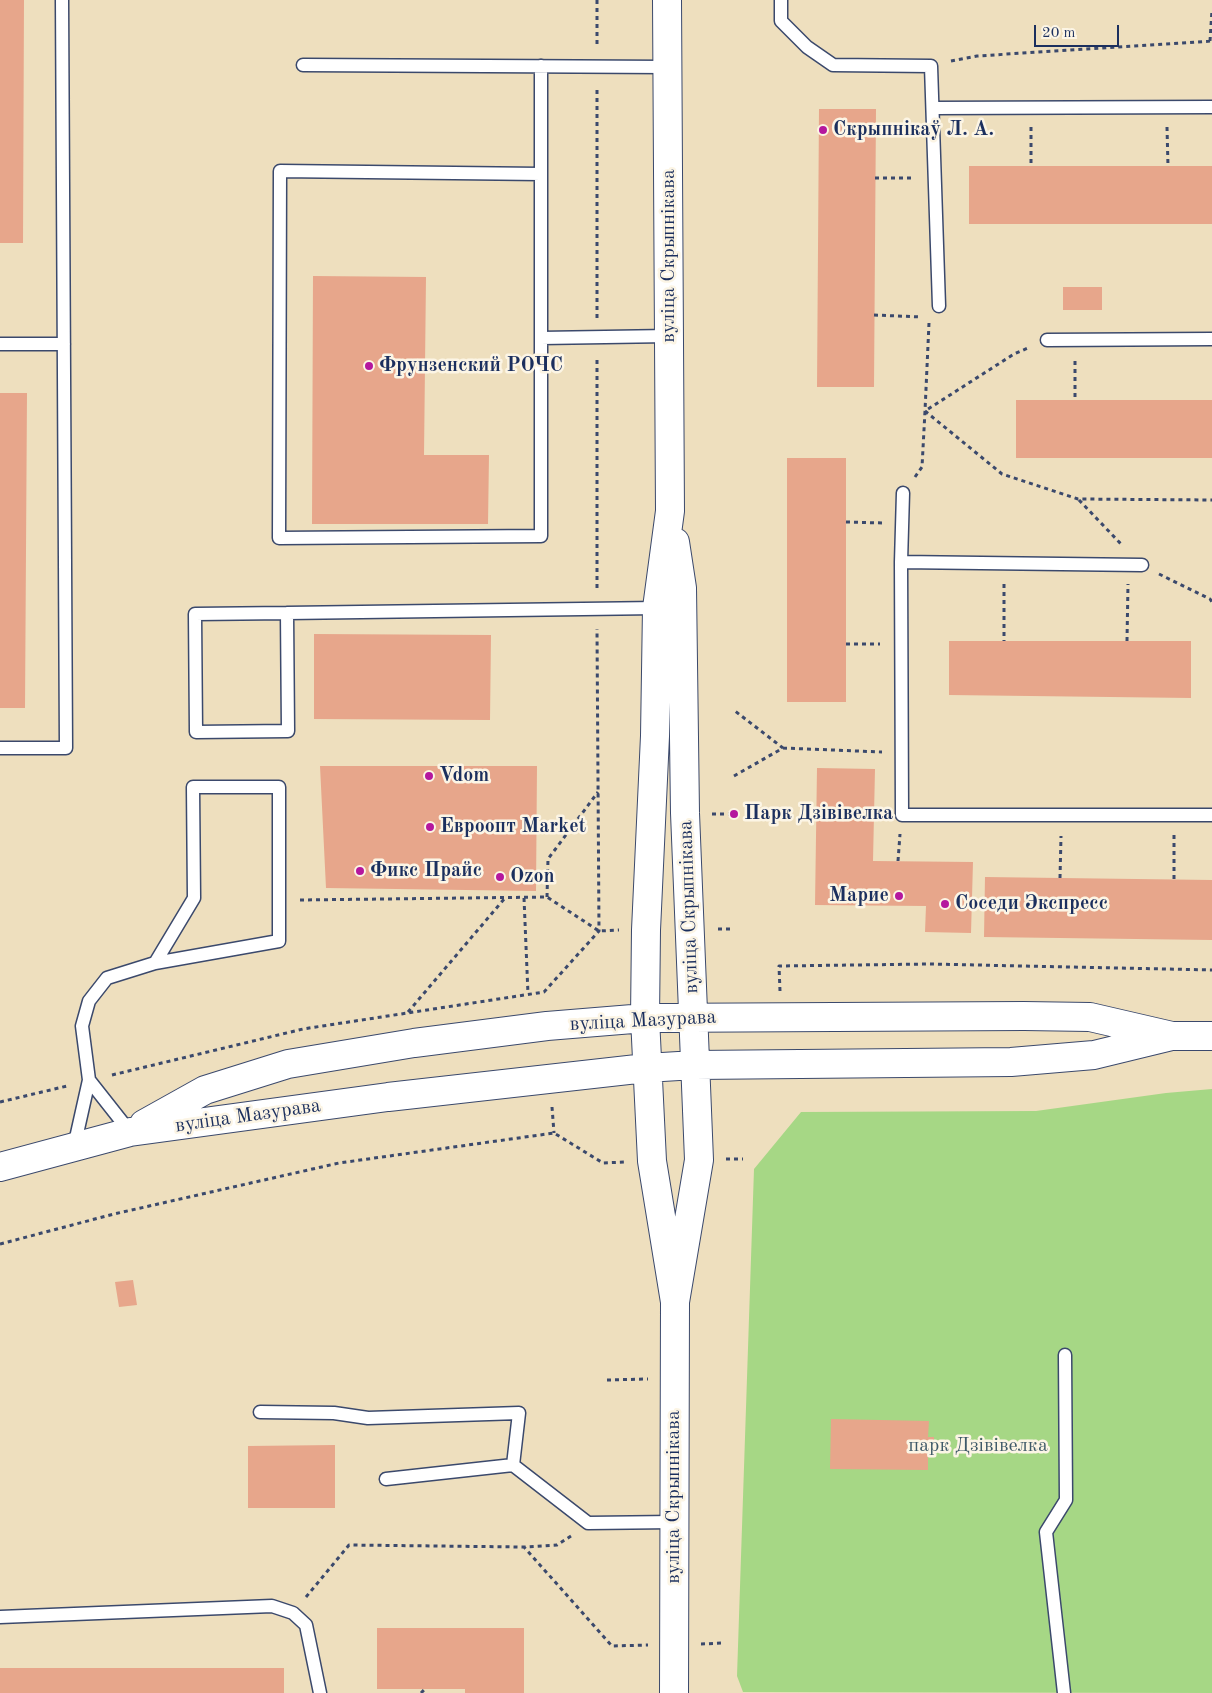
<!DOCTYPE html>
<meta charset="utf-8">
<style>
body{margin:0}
#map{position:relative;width:1212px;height:1693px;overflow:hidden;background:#eedfbe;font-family:"Old Standard TT",serif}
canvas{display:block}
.scale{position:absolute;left:1034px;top:25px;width:85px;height:22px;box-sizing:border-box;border:2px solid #1b2f5e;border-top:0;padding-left:6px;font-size:15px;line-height:18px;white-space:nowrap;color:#1b2f5e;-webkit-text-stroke:4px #fcf5e5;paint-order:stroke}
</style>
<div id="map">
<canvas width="1212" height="1693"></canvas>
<div class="scale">20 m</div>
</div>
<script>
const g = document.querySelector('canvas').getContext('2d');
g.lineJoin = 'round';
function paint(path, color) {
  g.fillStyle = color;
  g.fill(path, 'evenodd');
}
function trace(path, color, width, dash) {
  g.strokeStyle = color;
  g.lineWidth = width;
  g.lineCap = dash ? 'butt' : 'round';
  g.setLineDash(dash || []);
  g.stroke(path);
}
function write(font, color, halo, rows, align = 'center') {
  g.font = font + ' "Old Standard TT",serif';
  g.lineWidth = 5;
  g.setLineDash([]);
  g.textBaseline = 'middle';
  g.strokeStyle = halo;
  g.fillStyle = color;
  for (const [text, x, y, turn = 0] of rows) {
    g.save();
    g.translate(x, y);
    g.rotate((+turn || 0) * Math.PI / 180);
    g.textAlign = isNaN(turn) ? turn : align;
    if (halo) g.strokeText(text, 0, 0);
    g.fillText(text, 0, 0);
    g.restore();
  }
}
paint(new Path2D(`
 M1212 1089V1693L743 1692 737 1676 754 1169 801 1112 1036 1111 1166 1093Z`), '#a6d785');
paint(new Path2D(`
 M0 0H24L23 243H0Z
 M819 109H876L874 387H817Z
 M969 166H1212V224H969Z
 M313 276 426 277 424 455H489L488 524H312Z
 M1063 287H1102V310H1063Z
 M0 393H27L25 708H0Z
 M1016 400H1212V458H1016Z
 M787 458H846V702H787Z
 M314 634 491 635 490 720 314 719Z
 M949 641H1191V698L949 695Z
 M320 766H537L536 891 326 888Z
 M817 768 875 769 873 861 973 862 971 933 925 932 926 906 815 905Z
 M985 877 1212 880V940L984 937Z
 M133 1280 137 1305 119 1307 115 1282Z
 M831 1419 929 1421 928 1437H934V1454L928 1453V1470L830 1469Z
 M335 1445V1508H248V1446Z
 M377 1628H524V1693H465V1689H377Z
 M0 1668H284V1693H0Z`), '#e7a68b');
const lane = new Path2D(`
 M781 0V21L807 47 833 65 931 66 939 306
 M303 65 668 67
 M541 66V536L279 538 280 171 541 174
 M933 108 1212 107
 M541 338 669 336
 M1047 340 1212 339
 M0 344H64
 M903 493 901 562 902 815H1212
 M901 562 1142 565
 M287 613 288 731 196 732 195 614Z
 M287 613 657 608
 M0 748H66L62 0
 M89 1080 130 1132
 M74 1147 89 1080 82 1026 89 1001 107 978 155 963 279 941V787H193L194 898 155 963
 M260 1412 334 1413 368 1418 519 1413 513 1465 386 1479
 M513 1465 588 1523 674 1522
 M0 1617 272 1606 293 1613 306 1625 320 1693
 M1064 1693 1046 1532 1066 1500 1065 1355`);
const secondary = new Path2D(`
 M667 0 670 511 657 608 655 736 646 930 645 1018 652 1161 675 1302
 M144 1124 205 1090 288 1064 414 1043 547 1026 645 1018 1024 1016 1090 1017 1172 1036H1212
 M0 1167 130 1132 388 1097 646 1068 695 1065 1011 1062 1094 1055 1172 1036
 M674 1693 675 1302 699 1160 685 813 682 588 675 542`);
trace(lane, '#3b496c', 15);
trace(secondary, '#3b496c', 30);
trace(new Path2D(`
 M597 0V46
 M1210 41 1212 10
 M951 61 977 56 1212 41
 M1031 127V166
 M1167 127 1168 166
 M875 178H915
 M874 315 921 317
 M597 318V87
 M929 323 925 411 1002 474 1078 499 1212 500
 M1075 361V400
 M915 477 922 467 925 411 1014 354 1028 348
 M1079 500 1121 544
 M846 522 883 523
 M1159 574 1210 599 1212 602
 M1004 584V641
 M597 588V357
 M1127 641 1128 584
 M846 644H880
 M783 748 882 752
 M734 776 783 748 735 711
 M712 814H734
 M1174 835V879
 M898 861 900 834
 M1060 878 1061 836
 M547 897 548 859 598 792
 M524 898 528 994
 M300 900 547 897 599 931 619 930
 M718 929H734
 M780 991 779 966 929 964 1212 970
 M408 1012 505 898
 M112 1075 303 1029 544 992 599 931 597 629
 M0 1102 67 1086
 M552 1107 554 1133
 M726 1159H743
 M0 1244 114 1214 339 1163 554 1133 603 1163 625 1162
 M607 1380 648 1379
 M571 1536 557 1545 524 1547 612 1646 648 1645
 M306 1597 349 1545 524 1547
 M701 1644 723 1643
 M421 1693 425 1689`), '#3b496c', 3, [4, 4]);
trace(lane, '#fff', 12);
trace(secondary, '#fff', 28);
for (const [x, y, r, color] of [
 [823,130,5,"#b5179e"],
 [369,366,5,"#b5179e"],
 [429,776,5,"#b5179e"],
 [734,814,5,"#b5179e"],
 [430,827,5,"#b5179e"],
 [360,871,5,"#b5179e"],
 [500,877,5,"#b5179e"],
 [899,896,5,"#b5179e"],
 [945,904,5,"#b5179e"]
]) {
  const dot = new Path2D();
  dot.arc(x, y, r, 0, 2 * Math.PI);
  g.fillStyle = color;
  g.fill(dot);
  trace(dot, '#fcf5e5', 2);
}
write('bold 20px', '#1b2f5e', '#fcf5e5', [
 ["Скрыпнікаў Л. А.",833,130],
 ["Фрунзенский РОЧС",379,366],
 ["Vdom",439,776],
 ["Парк Дзівівелка",744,814],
 ["Евроопт Market",440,827],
 ["Фикс Прайс",370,871],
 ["Ozon",510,877],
 ["Марие",889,896,"right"],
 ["Соседи Экспресс",955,904]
], 'left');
write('20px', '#1b2f5e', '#fcf5e5', [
 ["вуліца Скрыпнікава",669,256,-90],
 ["вуліца Скрыпнікава",689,907,-92],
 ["вуліца Мазурава",643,1021,-3],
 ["вуліца Мазурава",248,1116,-8],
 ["вуліца Скрыпнікава",674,1497,-90]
]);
write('20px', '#3e5968', '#fcf5e5', [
 ["парк Дзівівелка",978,1446]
]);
</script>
